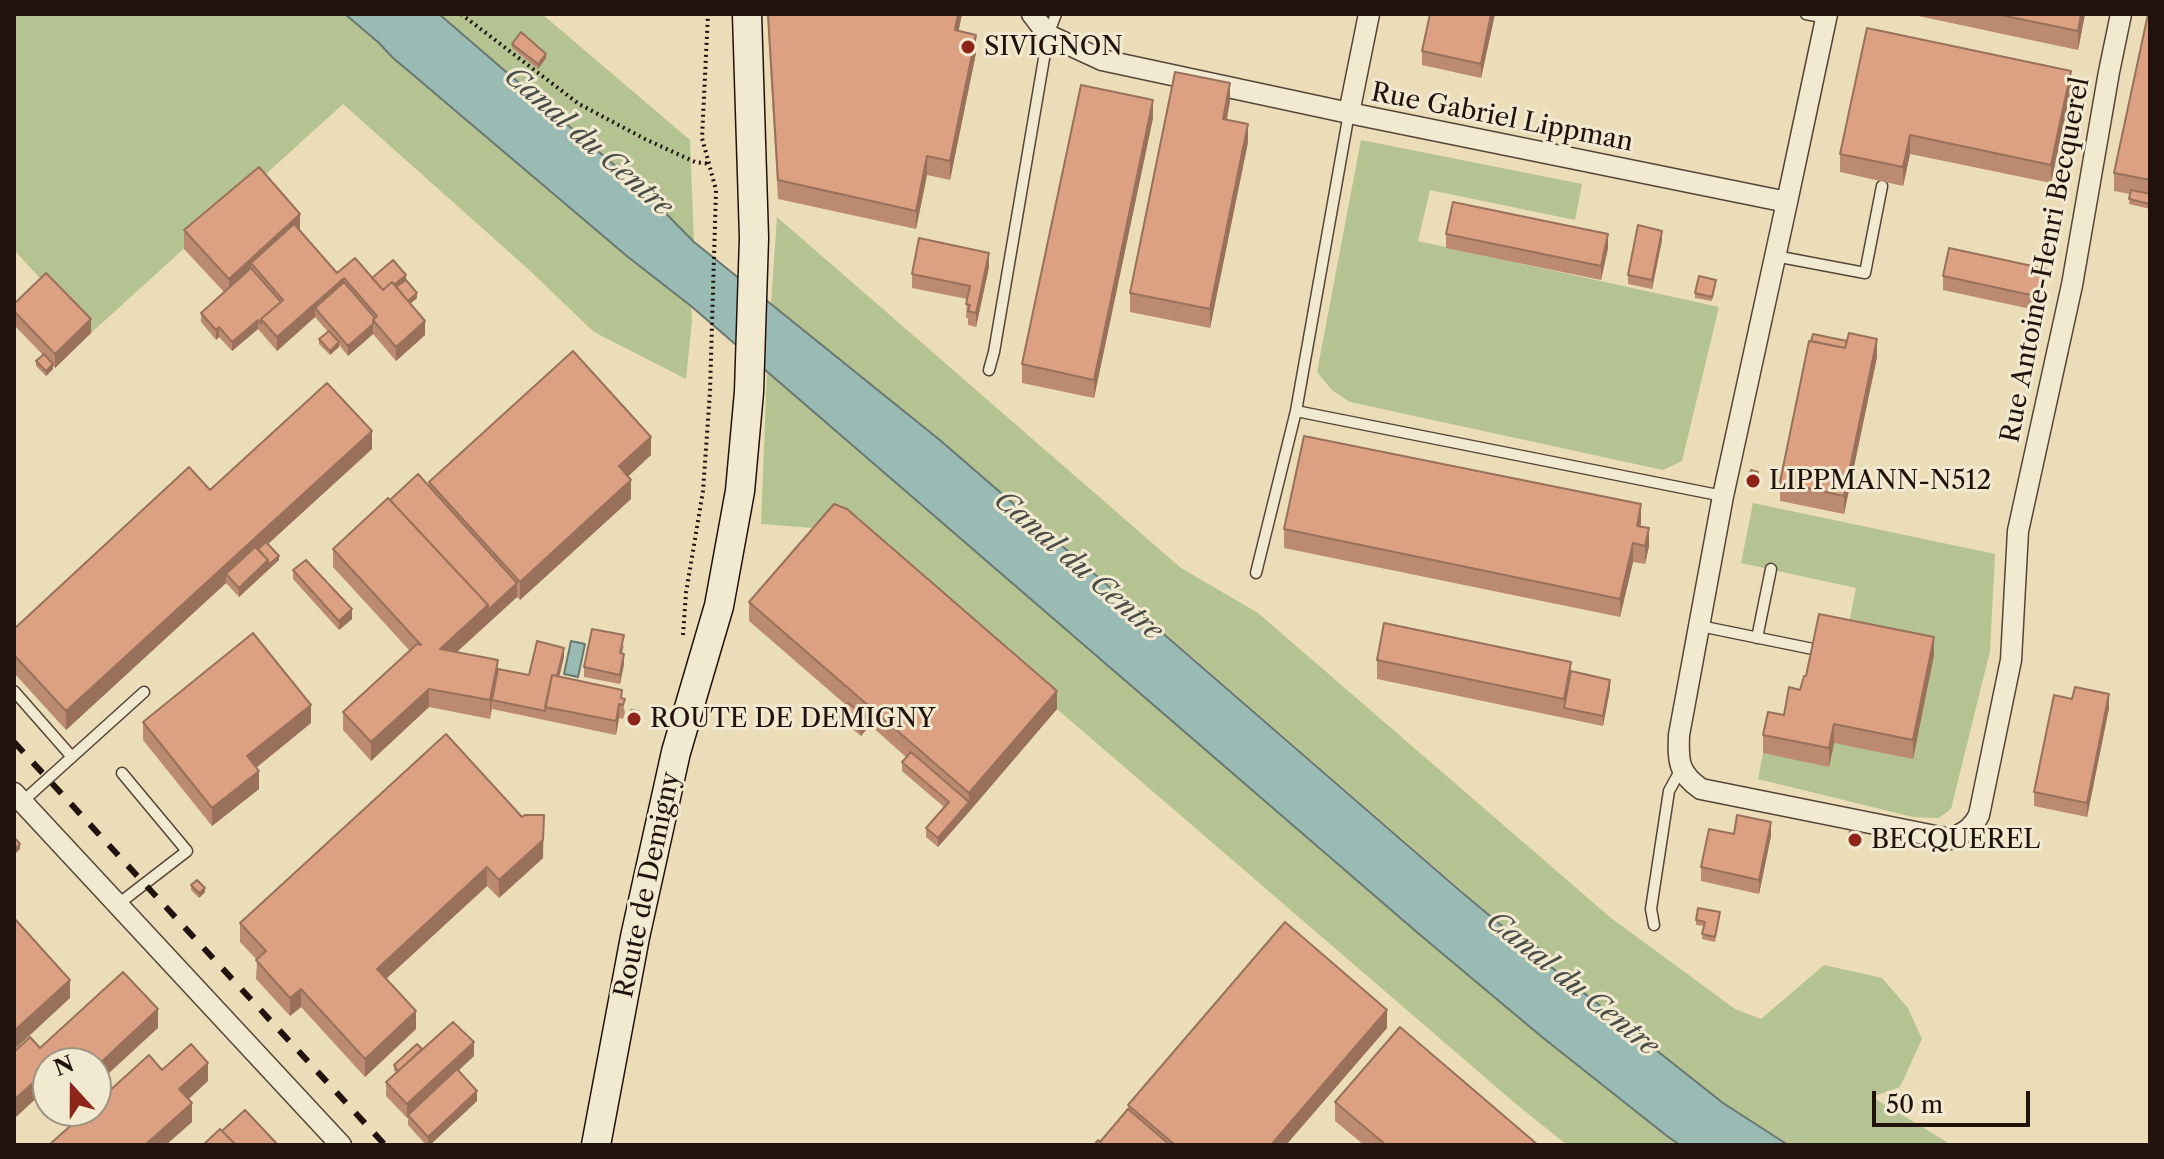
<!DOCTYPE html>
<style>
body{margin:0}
#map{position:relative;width:2164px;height:1159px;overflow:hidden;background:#ebddb8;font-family:"Libre Caslon Text",serif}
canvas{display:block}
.frame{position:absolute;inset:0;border:16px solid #21120d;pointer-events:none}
.north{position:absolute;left:32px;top:1047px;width:80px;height:80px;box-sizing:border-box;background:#f2e9d1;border:2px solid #9e9383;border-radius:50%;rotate:339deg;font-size:22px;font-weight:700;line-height:32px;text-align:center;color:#21120d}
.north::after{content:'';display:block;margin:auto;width:28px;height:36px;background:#8f2418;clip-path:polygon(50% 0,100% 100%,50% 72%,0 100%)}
.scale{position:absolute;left:1872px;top:1091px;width:158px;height:36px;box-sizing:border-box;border:4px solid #21120d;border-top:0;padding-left:10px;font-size:24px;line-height:28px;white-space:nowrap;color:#21120d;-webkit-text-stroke:6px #f2e9d1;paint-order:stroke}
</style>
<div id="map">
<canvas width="2164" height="1159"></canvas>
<div class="frame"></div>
<div class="north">N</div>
<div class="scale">50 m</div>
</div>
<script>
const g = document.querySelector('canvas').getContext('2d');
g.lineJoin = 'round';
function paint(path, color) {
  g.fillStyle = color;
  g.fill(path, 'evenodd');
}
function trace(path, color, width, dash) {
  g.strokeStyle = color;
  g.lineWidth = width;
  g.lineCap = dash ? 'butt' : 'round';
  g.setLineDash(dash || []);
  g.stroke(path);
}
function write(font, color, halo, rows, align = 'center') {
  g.font = font + ' "Libre Caslon Text",serif';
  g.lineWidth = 6;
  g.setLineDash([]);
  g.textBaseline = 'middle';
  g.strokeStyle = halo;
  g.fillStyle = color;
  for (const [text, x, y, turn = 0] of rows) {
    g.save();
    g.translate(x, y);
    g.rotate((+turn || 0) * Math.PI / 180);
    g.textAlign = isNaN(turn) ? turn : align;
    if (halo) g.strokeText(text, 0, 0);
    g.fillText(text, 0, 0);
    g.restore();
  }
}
paint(new Path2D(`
 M14 14H345L379 43 392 57 628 257 691 306 692 321 686 379 594 332 527 268 343 104 91 333 14 250Z
 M439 14H542L690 140 694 242 642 189Z
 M1361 140 1582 184 1575 220 1430 190 1418 241 1719 307 1682 461 1663 470 1350 402 1332 390 1317 372Z
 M777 217 1181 568 1258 613 1611 918 1735 1009 1761 1019 1824 965 1882 978 1908 1008 1922 1039 1900 1087 1872 1097 1952 1145H1788L1723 1103 1541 959 1071 552 771 304Z
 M767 372 1419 934 1542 1037 1680 1145H1567L1516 1104 1057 709 827 529 761 524Z
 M1753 503 1995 554 1990 651 1951 809 1939 818 1913 817 1758 779 1763 753 1846 637 1856 588 1741 563Z`), '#b5c291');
const water = new Path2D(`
 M345 14H439L642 189 694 242 941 441 1458 889 1521 942 1526 938 1543 952 1541 959 1723 1103 1788 1145H1680L1667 1136 1542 1037 1419 934 691 306 628 257 392 57 379 43Z
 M571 641 585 644 578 677 564 674Z`);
paint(water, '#99bbb4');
trace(water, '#697771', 2);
const service = new Path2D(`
 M1806 14 1827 18
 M1775 256 1865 273 1882 186
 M989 370 994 352 1048 35 1056 14
 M1296 411 1349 113
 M1256 573 1296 411 1723 496
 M1700 626 1813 649
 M1757 638 1771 569
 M14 691 72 757
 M22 802 144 692
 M117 905 187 851 122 773
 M1654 925 1651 909 1669 791 1681 769`);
const minor = new Path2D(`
 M1032 14 1048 35 1102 60 1349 113 1787 202 1827 14
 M1349 113 1369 14
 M1787 202 1723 496 1679 735C1678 761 1678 773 1701 789L1950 839C1964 833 1972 829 1979 815L2011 660 2018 531 2072 285 2109 72 2121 14
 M14 793 341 1145`);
const secondary = new Path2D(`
 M596 1145 635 937 676 752 719 606 740 491 749 392 754 238 747 14`);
trace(service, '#544538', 13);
trace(minor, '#544538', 23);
trace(secondary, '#21120d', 31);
trace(new Path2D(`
 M461 14 579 104 645 139 695 162 710 164
 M683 635 686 593 703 491 710 392 716 190 702 138 708 14`), '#21120d', 4, [2, 4]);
trace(service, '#f2e9d1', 10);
trace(minor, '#f2e9d1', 20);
trace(secondary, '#f2e9d1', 28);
trace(new Path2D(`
 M14 742 385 1145`), '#21120d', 6, [14, 14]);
paint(new Path2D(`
 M767 14H962L958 31 976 53 950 180 927 175 916 229 778 199Z
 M1495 14 1481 78 1422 65V51Z
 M1909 14H2085L2078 50Z
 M2150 14V209L2129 204 2130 194 2114 191V173Z
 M512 44 546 58 538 69 512 48Z
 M2071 89 2051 183 1910 154 1903 186 1840 172V154Z
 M1230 101 1227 120 1248 142 1210 328 1130 312V293Z
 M1153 118 1094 398 1022 383V364Z
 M184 230 300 231 337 273 372 278 406 280 417 298 410 304 425 335 396 361 373 334 348 356 339 345V347L330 355 319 344V339L328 332 315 317 277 351 258 329 232 351 219 337 216 340 201 322V313L224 292 184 249Z
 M1446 234 1608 248 1601 280 1446 248Z
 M1662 240 1652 289 1628 284V275Z
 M989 267 976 327 968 325V318H966L967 299 912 288V274Z
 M1943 276 2046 283 2040 311 1943 290Z
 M1716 284 1712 301 1695 298V293Z
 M14 304 91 333 55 368 53 366V369L46 376 36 366V361L43 355 14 325Z
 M1877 357 1844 514 1780 501V482Z
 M372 449 268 544 279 560 239 597 226 583 66 730 14 673V629L210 490Z
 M651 455 628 476 631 499 520 600 517 597 457 652 498 669 529 675 564 657 559 677 622 698 625 713 623 719 619 718 616 735 492 709 490 719 429 707 371 761 343 730V712L410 651 333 567V549L390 500 429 486V482Z
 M1758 476 1755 488 1748 486V481Z
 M1641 523 1640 526 1649 546 1645 564 1633 562 1620 617 1284 548V529Z
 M293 570 352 619 339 630 293 579Z
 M749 602 1057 709 938 847 926 837V828L944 807 902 771V762L906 757 870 725 861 736 839 718V713L846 705 749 621Z
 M624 645 622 654 624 664 620 684 584 677V667Z
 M1934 655 1913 759 1834 743 1829 767 1763 753V735L1784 715 1800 690 1806 676Z
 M1377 660 1571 671 1610 689 1603 726 1377 679Z
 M2072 699 2109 708 2087 817 2034 806V792Z
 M638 715 636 724 629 723V719Z
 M143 722 311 723 256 768 259 789 212 826 143 740Z
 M446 734 543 858 499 898 487 886 386 979 416 1029 365 1077 301 1007 290 1016 256 979 257 960 240 942V923Z
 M1734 834 1771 836 1759 894 1701 881V867Z
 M1848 838H1862L1860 845 1848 843Z
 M191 885 205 892 199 898 191 890Z
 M1720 917 1715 942 1702 939 1704 926 1696 925V920Z
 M1387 1028 1286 1145H1094L1100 1142 1128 1109V1105Z
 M422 1049 474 1056 458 1071 477 1101 430 1145H426L408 1125V1117L407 1118 386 1096V1082L396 1073 394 1070V1065Z
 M1335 1102 1538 1145H1364L1335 1121Z`), '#bc8a70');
paint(new Path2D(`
 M958 14H962L955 49V30Z
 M1491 14H1495L1481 78V64Z
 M2081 14H2085L2078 50V31Z
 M976 35V53L950 180V161Z
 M546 54V58L538 69V64Z
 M2071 71V89L2051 183V165Z
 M1230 83V101L1223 137V119Z
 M1153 100V118L1094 398V380Z
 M1248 124V142L1210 328V309Z
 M1910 135V154L1903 186V167Z
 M927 156V175L916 229V211Z
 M300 214V233L251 263V278L229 297V279Z
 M1662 231V240L1652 289V280Z
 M1608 234V248L1601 280V266Z
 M989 253V267L976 327V313Z
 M2046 269V283L2040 311V297Z
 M406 275V284L383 295Z
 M344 278V292L315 308V317L277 351V337Z
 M417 293V298L403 310V305Z
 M91 319V333L55 368V354Z
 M258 320V329L232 351V342Z
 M425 321V335L396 361V347Z
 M373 324V334L348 356V346Z
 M219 327V337L216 340V330Z
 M1877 339V357L1844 514V496Z
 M339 342V347L330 355V351Z
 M53 364V369L46 376V371Z
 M372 431V449L257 554 226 574V583L66 730V711Z
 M651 437V455L619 485V466Z
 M631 480V499L520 600V582Z
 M1641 504V523L1637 544V526Z
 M1649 528V546L1645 564V546Z
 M1633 543V562L1620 617V599Z
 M279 556V560L268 570V565Z
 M268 560V570L239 597V588Z
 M517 583V597L440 667V649L488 605Z
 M352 609V619L339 630V621Z
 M1934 637V655L1913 759V740Z
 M564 648V657L556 690V681Z
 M624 654V664L620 684V675Z
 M498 660V679L492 700 490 719V700Z
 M1571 662V681L1564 708V717V699Z
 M1610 680V689L1603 726V716Z
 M429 689V707L371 761V742Z
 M1057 691V709L969 812V793Z
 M2109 694V708L2087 817V803Z
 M619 704V718L616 735V721Z
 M311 705V723L247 775V756Z
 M870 720V725L861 736V731Z
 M1834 724V743L1829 767V748Z
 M259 771V789L212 826V808Z
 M969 802V812L938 847V838Z
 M544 815 543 858 499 898V880Z
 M1771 822V836L1759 894V880Z
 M20 844V849L15 854V849Z
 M487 867V886L377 987V969Z
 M205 888V892L199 898V893Z
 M70 980V998L14 1050V1031Z
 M301 989V1007L290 1016V998Z
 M158 1009V1028L96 1085V1067Z
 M1387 1010V1028L1286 1145H1271Z
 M416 1011V1029L365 1077V1059Z
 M474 1042V1056L407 1118V1104Z
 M208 1063V1081L179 1108V1089Z
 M48 1069V1087L44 1086V1091L14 1119V1100Z
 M477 1091V1101L430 1145H428V1137Z
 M192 1103V1122L166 1145H145Z`), '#99715b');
const building = new Path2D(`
 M768 14H958L955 30 976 35 950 161 927 156 916 211 778 180Z
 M1430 14H1491L1481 64 1422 51Z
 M1996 14H2081L2078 31Z
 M2148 14H2150V180L2114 173Z
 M1867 28 2071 71 2051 165 1910 135 1903 167 1840 154Z
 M521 32 546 54 538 64 512 44Z
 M1175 72 1230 83 1223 119 1248 124 1210 309 1130 293Z
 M1081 85 1153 100 1094 380 1022 364Z
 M259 167 300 214 229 279 184 230Z
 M2131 190 2150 194V204L2129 199Z
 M1453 202 1608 234 1601 266 1446 234Z
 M294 224 337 273 355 258 383 290 392 282 425 321 396 347 373 320 377 316 344 278 277 337 261 319 283 300 251 263Z
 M1638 225 1662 231 1652 280 1628 275Z
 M919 238 989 253 976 313 968 311 970 305 966 304 970 286 912 274Z
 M1949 248 2046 269 2040 297 1943 276Z
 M393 260 406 275 394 285 392 282 383 290 372 278Z
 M251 268 281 302 261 319V324L258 320 232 342 219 327 216 330 201 313Z
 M46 273 91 319 55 354 14 311V304Z
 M1699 276 1716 280 1712 297 1695 293Z
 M406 280 417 293 408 301 396 287Z
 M344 282 375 318 373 320V324L348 346 315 308Z
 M329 331 339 342 330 351 319 339Z
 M1849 333 1877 339 1844 496 1780 482 1809 341 1845 348Z
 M1813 334 1847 341 1845 348 1811 341Z
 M573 351 651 437 619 466 631 480 520 582 429 482Z
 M44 354 53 364 46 371 36 361Z
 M327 383 372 431 66 711 14 655V629L189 467 210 490Z
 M1304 436 1641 504 1637 526 1649 528 1645 546 1633 543 1620 599 1284 529Z
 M1751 470 1758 472 1755 483 1748 481Z
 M418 474 517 583 488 610V605L390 500Z
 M388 498 488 605 440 649 498 660 490 700 429 689 371 742 343 712 417 644 421 645 333 549Z
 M834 504 847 509 1057 691 969 793 749 602Z
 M266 542 279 556 268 565V560L258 549Z
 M255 547 268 560 239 588 226 574Z
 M306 560 352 609 339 621 293 570Z
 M1819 614 1934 637 1913 740 1834 724 1829 748 1763 735 1768 712 1784 715 1789 687 1800 690 1804 676H1806Z
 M1384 623 1571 662 1564 699 1377 660Z
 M592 629 624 635 620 653 624 654 620 675 584 667Z
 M253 633 311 705 247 756 259 771 212 808 143 722Z
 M537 641 564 648 557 676 552 675 545 711 492 700 498 669 529 675Z
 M1571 671 1610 680 1603 716 1564 708Z
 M552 675 622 690 621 698 625 699 623 705 619 704 616 721 545 707Z
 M2075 687 2109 694 2087 803 2034 792 2054 695 2072 699Z
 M848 703 870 720 861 731 839 713Z
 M631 710 638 711 636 720 629 719Z
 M446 734 522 817 525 815H544L543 840 499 880 487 867 377 969 416 1011 365 1059 301 989 290 998 256 960 266 951 240 923Z
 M911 752 969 802 938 838 926 828 949 802 902 762Z
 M1737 815 1771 822 1759 880 1701 867 1709 829 1734 834Z
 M1850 831 1862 833 1860 840 1848 838Z
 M14 837 20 844 15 849 14 848Z
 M197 880 205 888 199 893 191 885Z
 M1698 908 1720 912 1715 937 1702 934 1705 922 1696 920Z
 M14 918 70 980 14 1031Z
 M1285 922 1387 1010 1271 1145H1175L1128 1105Z
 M123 972 158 1009 96 1067V1063H48V1069L14 1100V1052L30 1037 40 1048Z
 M453 1022 474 1042 407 1104 386 1082Z
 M1400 1027 1538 1145H1386L1335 1102Z
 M191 1044 208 1063 179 1089 192 1103 145 1145H49L87 1111H96V1103L149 1055 162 1070Z
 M417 1044 422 1049 398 1071 394 1065Z
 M457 1069 477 1091 428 1137 408 1115Z
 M1128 1109 1170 1145H1103L1100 1142Z
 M245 1110 278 1145H236L222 1131Z
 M220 1129 236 1145H203Z
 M1098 1140 1103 1145H1094Z`);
paint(building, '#dba182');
trace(building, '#99715b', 2);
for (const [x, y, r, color] of [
 [968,47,8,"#8f2418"],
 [1753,481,8,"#8f2418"],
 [634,719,8,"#8f2418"],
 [1855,840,8,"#8f2418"]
]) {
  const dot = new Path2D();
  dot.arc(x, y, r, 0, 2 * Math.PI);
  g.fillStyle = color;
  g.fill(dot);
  trace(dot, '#f2e9d1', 3);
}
write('26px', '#21120d', '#f2e9d1', [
 ["SIVIGNON",984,47],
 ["LIPPMANN-N512",1769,481],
 ["ROUTE DE DEMIGNY",650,719],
 ["BECQUEREL",1871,840]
], 'left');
write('26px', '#21120d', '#f2e9d1', [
 ["Rue Gabriel Lippman",1502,118,11],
 ["Rue Antoine-Henri Becquerel",2046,260,-79],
 ["Route de Demigny",648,885,-78]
]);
write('italic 28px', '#4b4d47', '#f2e9d1', [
 ["Canal du Centre",588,142,41],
 ["Canal du Centre",1078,566,41],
 ["Canal du Centre",1572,984,39]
]);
</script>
